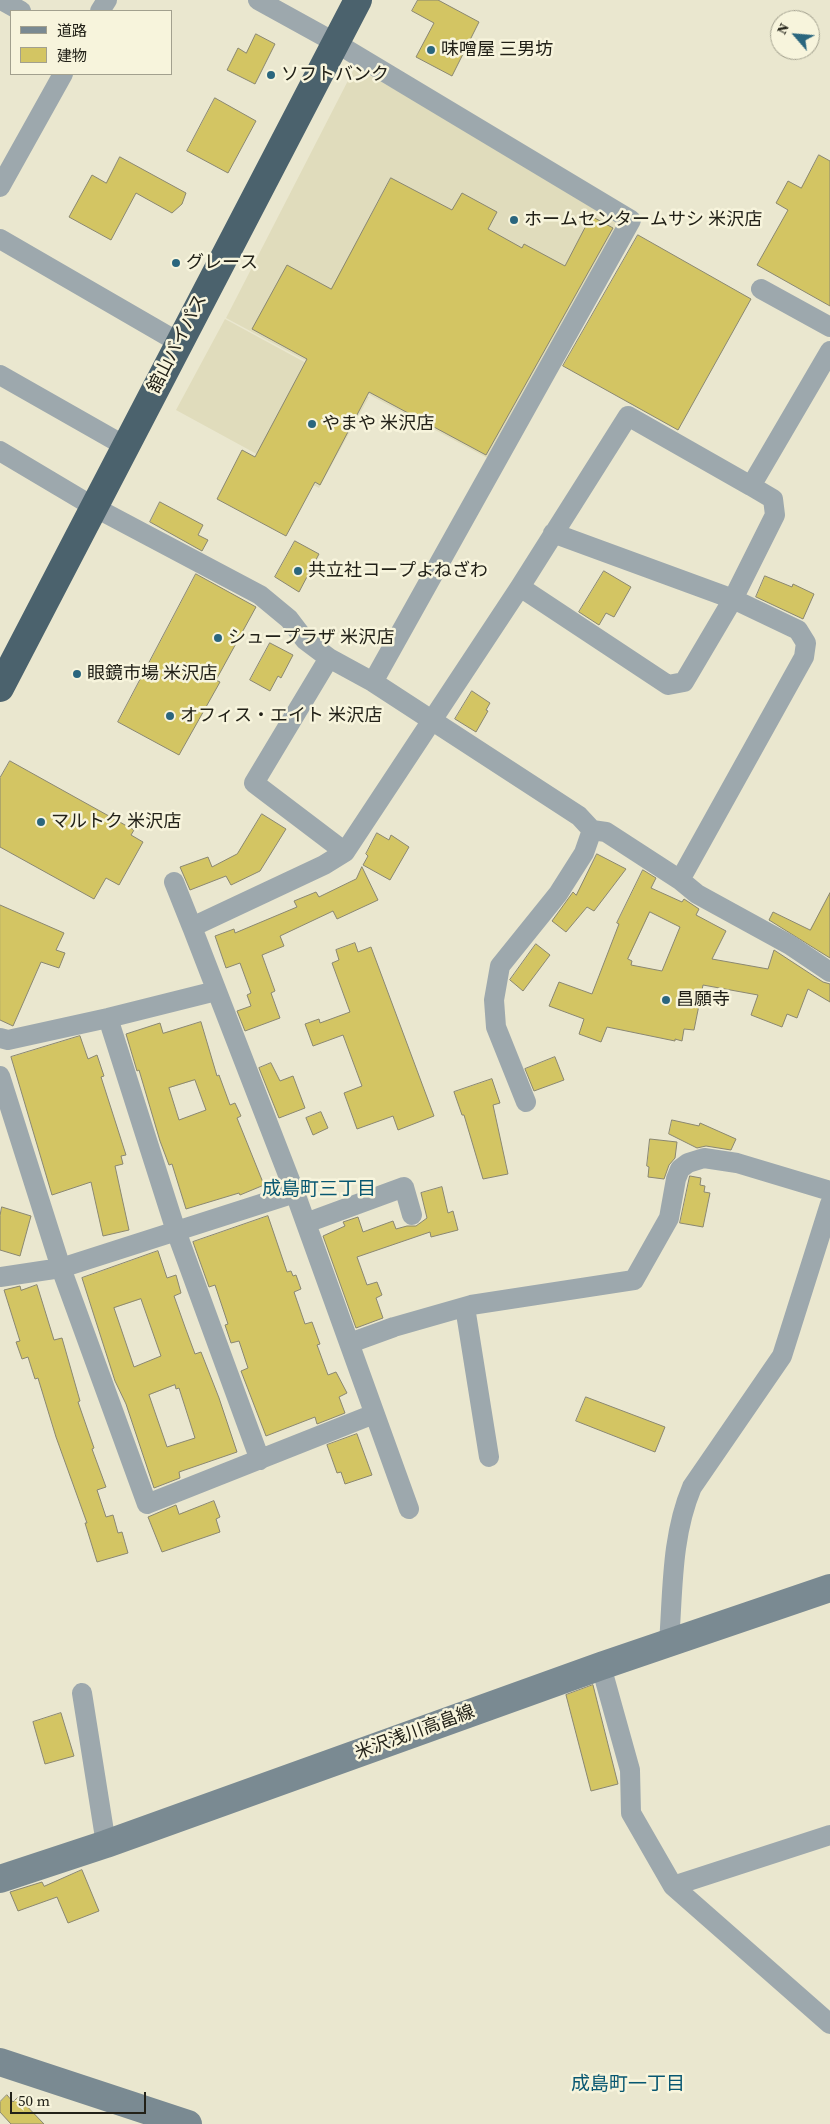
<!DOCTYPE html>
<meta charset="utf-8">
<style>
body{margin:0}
#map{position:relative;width:830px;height:2124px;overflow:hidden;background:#eae7cf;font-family:"Source Serif 4","Noto Sans JP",serif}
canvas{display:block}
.legend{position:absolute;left:10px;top:10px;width:162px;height:65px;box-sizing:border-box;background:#f7f4dc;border:1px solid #a2a08e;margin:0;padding:6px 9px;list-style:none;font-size:15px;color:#222118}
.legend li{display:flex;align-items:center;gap:10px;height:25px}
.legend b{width:25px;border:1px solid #a2a08e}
.north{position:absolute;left:770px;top:10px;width:50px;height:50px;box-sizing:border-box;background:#f7f4dc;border:1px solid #a2a08e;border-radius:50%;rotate:297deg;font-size:14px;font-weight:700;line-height:20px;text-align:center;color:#222118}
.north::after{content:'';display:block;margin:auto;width:18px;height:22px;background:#2a667e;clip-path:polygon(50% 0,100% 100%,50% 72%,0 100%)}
.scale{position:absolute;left:10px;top:2092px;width:136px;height:22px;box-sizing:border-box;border:2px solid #222118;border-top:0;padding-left:6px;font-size:15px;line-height:18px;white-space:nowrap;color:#222118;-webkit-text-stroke:4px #f7f4dc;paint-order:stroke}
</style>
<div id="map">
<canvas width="830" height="2124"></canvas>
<ul class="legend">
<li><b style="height:6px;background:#7a8a92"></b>道路</li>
<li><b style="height:14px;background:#d3c563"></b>建物</li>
</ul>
<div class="north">N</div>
<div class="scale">50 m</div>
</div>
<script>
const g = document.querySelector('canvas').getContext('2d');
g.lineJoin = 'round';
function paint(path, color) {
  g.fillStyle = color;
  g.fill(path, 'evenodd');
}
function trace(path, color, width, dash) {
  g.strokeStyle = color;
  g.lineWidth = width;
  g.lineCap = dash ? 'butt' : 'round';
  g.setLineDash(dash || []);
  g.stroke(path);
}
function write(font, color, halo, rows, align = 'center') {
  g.font = font + ' "Source Serif 4","Noto Sans JP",serif';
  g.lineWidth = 5;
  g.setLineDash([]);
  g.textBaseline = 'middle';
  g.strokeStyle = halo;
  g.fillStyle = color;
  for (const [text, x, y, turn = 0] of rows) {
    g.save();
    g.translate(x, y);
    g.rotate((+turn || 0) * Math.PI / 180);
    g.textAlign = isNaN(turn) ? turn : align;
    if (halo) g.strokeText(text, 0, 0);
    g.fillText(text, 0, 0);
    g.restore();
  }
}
paint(new Path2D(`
 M355 67 628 221 491 460 226 318Z
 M225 319 369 397 319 488 176 410Z`), '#e0dcbc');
const building = new Path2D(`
 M418 0H438L479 22 452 76 416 57 434 23 412 11Z
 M256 34 275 44 255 84 227 70 238 48 246 53Z
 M215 98 256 121 228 173 187 151Z
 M819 155 830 161V306L757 265 788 210 776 203 788 181 801 188Z
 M120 157 186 193 182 204 172 213 136 193 111 240 69 217 92 175 106 183Z
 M391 178 452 210 462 193 497 212 488 229 522 248 524 244 565 266 591 216 613 228 486 455 369 392 320 485 315 482 286 536 217 499 242 450 255 457 307 359 252 329 287 265 331 289Z
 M638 235 751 299 678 430 563 366Z
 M160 502 203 525 198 535 208 540 202 551 150 522Z
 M295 541 319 554 299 592 275 577Z
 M604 571 631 587 614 617 606 613 599 625 579 612Z
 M196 574 256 607 216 680 220 682 179 755 118 722Z
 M765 576 792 587 793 584 814 594 803 619 756 597Z
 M270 643 293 655 281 678 278 676 270 691 250 680Z
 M472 691 490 703 486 710 488 711 476 732 455 719Z
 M10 761 134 830 131 835 143 842 119 885 106 878 94 899 0 847V778Z
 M262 814 286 829 260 871 231 885 226 876 190 890 180 867 208 857 212 867 237 854Z
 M377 833 389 840 391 835 409 847 390 880 363 865 368 856 366 854Z
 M597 854 626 869 594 911 587 907 566 932 552 921 573 892 576 895Z
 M362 867 378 900 337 919 333 911 280 936 284 946 262 955 275 991 271 993 280 1018 245 1031 237 1011 251 1006 247 995 251 993 240 963 226 968 215 936 234 929 235 933 297 907 294 901 316 892 319 897 321 896 356 879Z
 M643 870 656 878 651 888 682 902 684 899 699 909 696 915 726 931 712 959 768 969 774 950 823 982 830 984V1002L808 989 797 1018 787 1014 782 1027 751 1015 758 995 703 985 694 1030 684 1029 682 1041 675 1039V1041L607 1027 601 1042 579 1034 584 1019 549 1006 559 982 592 994 619 924 617 923ZM650 912 680 927 662 971 631 965 632 961 628 959Z
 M830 893V958L769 920 773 912 810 930Z
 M0 905 64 933 56 950 65 953 59 968 41 962 13 1026 0 1020Z
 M355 943 358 952 371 947 434 1116 398 1130 393 1116 357 1129 344 1093 362 1086 343 1035 313 1046 305 1024 319 1019 320 1023 350 1012 332 963 339 960 336 950Z
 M536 944 550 955 523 991 510 980Z
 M201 1022 217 1076 219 1075 230 1105 235 1103 241 1116 237 1118 264 1185 240 1195 239 1193 186 1209 172 1164 169 1165 160 1141 139 1070 137 1071 126 1034 160 1023 163 1033ZM195 1080 206 1110 179 1120 169 1088Z
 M80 1036 88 1059 97 1055 104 1076 101 1077 126 1155 121 1156 123 1164 115 1166 129 1230 103 1236 91 1182 52 1195 11 1057Z
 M555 1057 564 1080 534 1091 525 1069Z
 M271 1063 280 1081 293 1076 305 1108 279 1118 259 1068Z
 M492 1079 500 1103 493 1105 508 1174 483 1179 464 1115H462L454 1092Z
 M321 1112 328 1128 313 1135 306 1118Z
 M672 1120 699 1126 700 1123 736 1139 731 1150 706 1146 697 1148 669 1134Z
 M650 1139 677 1142 675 1158 669 1165 664 1179 648 1177 649 1167 647 1166Z
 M690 1176 701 1178 700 1185 705 1186 704 1192 710 1193 703 1227 680 1223Z
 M442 1187 448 1213 453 1211 458 1230 431 1237 430 1232 357 1257 367 1285 377 1282 382 1295 376 1298 383 1318 356 1328 323 1236 345 1226 343 1222 358 1217 363 1232 393 1221 396 1229 407 1226H416L427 1218 421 1193Z
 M2 1207 31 1216 20 1256 0 1250V1216Z
 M268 1216 287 1272 291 1271 293 1276 296 1275 301 1289 294 1292 305 1324 312 1322 320 1344 317 1345 328 1375 336 1372 347 1393 339 1397 345 1413 317 1424 315 1417 266 1436 241 1371 248 1368 239 1341 231 1343 225 1325 228 1324 215 1285 209 1287 193 1242Z
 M158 1251 167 1278 176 1275 181 1293 174 1296 185 1327 195 1354 201 1352 219 1398 237 1452 179 1472 180 1478 154 1488 126 1404 115 1381 82 1278ZM141 1299 161 1356 134 1367 114 1308ZM175 1385 176 1389 179 1388 195 1438 167 1447 149 1395Z
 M37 1285 54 1340 62 1338 80 1401 78 1402 94 1448 92 1449 106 1487 97 1490 106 1517 113 1515 118 1533 122 1532 128 1553 97 1562 85 1523H87L56 1437 38 1378 35 1379 28 1357 22 1359 16 1342 20 1341 4 1290 20 1286 21 1290Z
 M586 1397 665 1427 655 1452 576 1421Z
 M357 1434 372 1475 345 1484 341 1472 337 1473 327 1445Z
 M214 1501 220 1517 216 1519 220 1532 162 1552 148 1517 176 1505 179 1514Z
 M593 1685 618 1784 591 1791 566 1695Z
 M61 1713 74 1756 45 1764 33 1722Z
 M82 1870 99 1911 68 1923 57 1897 18 1911 10 1892 42 1882 44 1886Z
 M7 2095 13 2102 18 2097 44 2124H11L0 2112V2102Z`);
paint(building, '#d3c563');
trace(building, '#8a8771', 1);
trace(new Path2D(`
 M1 0 21 11
 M258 0 336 43 631 220 373 682
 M100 11 107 0
 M0 187 63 74
 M0 239 178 342
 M761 289 830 327
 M0 375 125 446
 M0 451 94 507 260 595 289 619 305 640 329 658 373 682 579 816 592 830 584 853 558 894 500 966 494 1000 496 1027 526 1102
 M553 533 733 599 798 630 806 643 804 657 680 880
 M520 587 668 685 684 682 733 599 775 515 773 499 751 486 830 351
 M329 658 254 783 345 852
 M592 830 606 832 680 880 697 894 790 945 830 972
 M174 882 192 927
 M108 1018 176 1231 260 1460
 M0 1038 8 1040 108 1018 216 991
 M0 1076 61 1268 147 1504 374 1414
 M306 1223 404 1187 412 1215
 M0 1277 61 1268 295 1193
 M465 1307 489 1457
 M350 1343 394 1327 471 1305 634 1280 669 1218 676 1179 680 1169 688 1163 704 1158 737 1163 830 1191
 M409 1509 295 1193 192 927 324 865 345 852 520 587 628 416 751 486
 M669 1643C673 1590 671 1537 692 1487L782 1356 830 1204
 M601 1666 630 1770 631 1813 673 1886 830 2024
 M82 1693 106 1844
 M673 1886 830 1835`), '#9da8ad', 20);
trace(new Path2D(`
 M0 1879 106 1844 601 1666 830 1588
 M0 2062 188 2124`), '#7a8a92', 28);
trace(new Path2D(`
 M0 688 358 0`), '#4b626d', 28);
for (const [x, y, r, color] of [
 [431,50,5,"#2a667e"],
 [271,75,5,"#2a667e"],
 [514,220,5,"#2a667e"],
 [176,263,5,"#2a667e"],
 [312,424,5,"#2a667e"],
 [298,571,5,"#2a667e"],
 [218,638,5,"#2a667e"],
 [77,674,5,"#2a667e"],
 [170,716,5,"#2a667e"],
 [41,822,5,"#2a667e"],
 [666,1000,5,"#2a667e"]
]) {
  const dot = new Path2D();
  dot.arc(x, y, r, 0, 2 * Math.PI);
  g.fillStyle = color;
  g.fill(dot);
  trace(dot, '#f7f4dc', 2);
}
write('18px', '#222118', '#f7f4dc', [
 ["味噌屋 三男坊",441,50],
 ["ソフトバンク",281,75],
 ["ホームセンタームサシ 米沢店",524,220],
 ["グレース",186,263],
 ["やまや 米沢店",322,424],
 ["共立社コープよねざわ",308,571],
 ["シュープラザ 米沢店",228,638],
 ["眼鏡市場 米沢店",87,674],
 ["オフィス・エイト 米沢店",180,716],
 ["マルトク 米沢店",51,822],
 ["昌願寺",676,1000]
], 'left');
write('18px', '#222118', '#f7f4dc', [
 ["舘山バイパス",178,344,-63],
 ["米沢浅川高畠線",415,1733,-20]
]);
write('19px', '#085771', '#f7f4dc', [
 ["成島町三丁目",319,1190],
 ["成島町一丁目",628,2085]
]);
</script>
